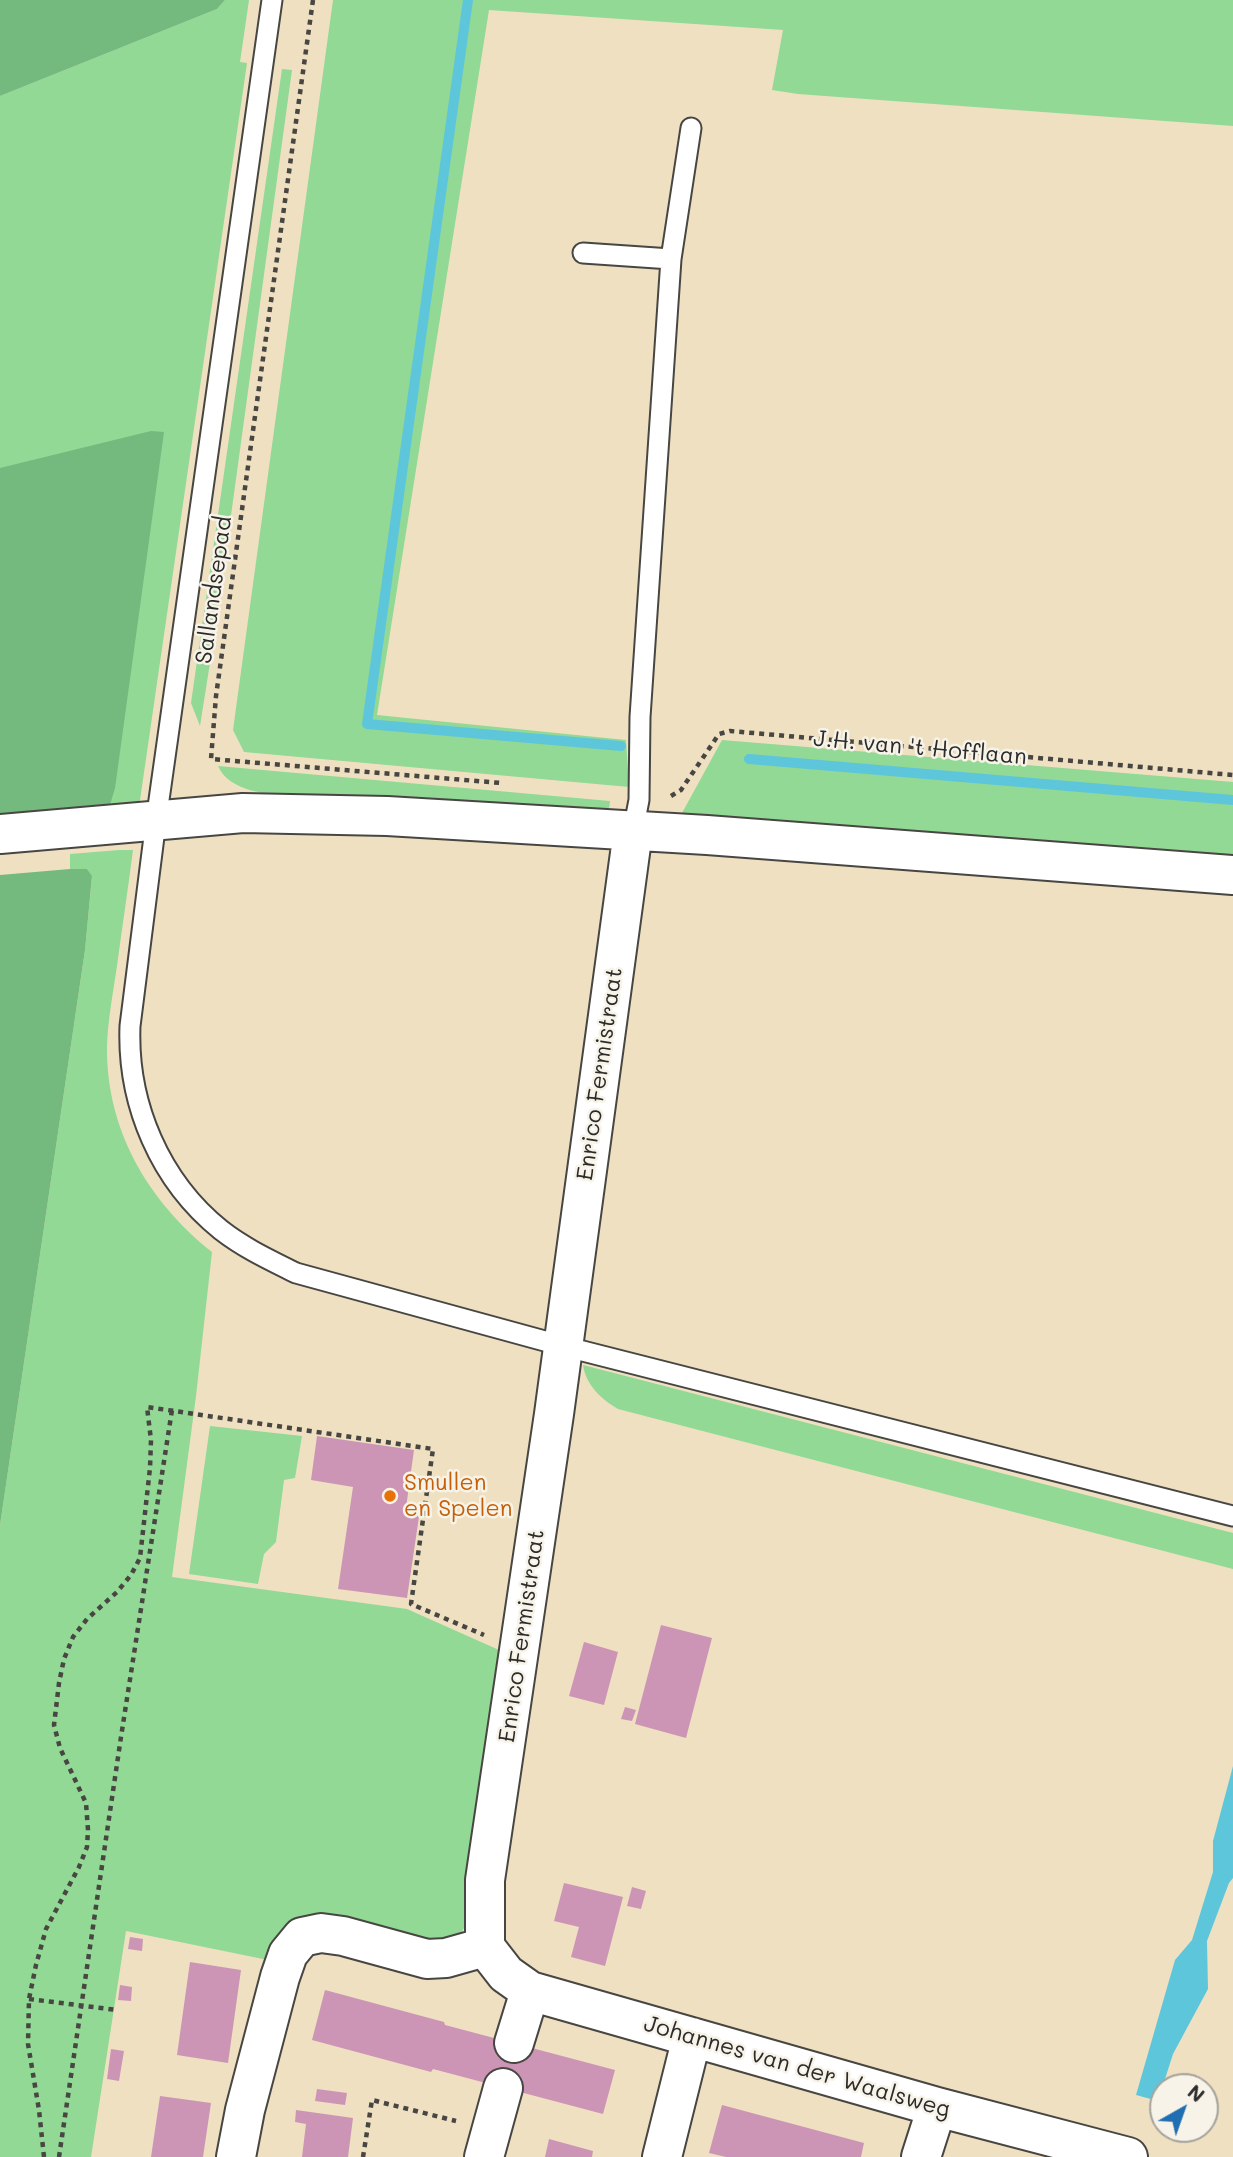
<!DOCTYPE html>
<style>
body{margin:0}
#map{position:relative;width:1233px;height:2157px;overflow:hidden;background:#efe0c1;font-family:Mali,sans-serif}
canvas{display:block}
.north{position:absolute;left:1149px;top:2073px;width:70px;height:70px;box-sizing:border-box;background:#f7f3e8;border:2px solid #a5a39c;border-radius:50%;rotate:40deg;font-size:19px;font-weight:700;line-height:28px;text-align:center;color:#2b2b2b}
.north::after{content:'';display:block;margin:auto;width:24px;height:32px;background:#1f6fb2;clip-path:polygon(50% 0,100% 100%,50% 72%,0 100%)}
</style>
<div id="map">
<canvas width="1233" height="2157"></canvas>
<div class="north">N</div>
</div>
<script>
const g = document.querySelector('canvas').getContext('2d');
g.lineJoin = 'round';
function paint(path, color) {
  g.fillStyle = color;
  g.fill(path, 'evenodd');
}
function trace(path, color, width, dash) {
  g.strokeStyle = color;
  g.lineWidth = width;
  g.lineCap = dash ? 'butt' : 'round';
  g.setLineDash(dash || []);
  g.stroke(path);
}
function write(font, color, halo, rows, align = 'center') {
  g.font = font + ' Mali,sans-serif';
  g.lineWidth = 5;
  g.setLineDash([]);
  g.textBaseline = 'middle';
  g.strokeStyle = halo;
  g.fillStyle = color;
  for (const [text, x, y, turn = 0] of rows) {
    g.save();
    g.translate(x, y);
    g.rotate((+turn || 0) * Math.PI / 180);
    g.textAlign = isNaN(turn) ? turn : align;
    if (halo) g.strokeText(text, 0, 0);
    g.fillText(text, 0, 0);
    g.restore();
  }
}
paint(new Path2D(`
 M225 0H249L240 62 247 63 139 807 109 808 0 468V96L217 9Z
 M333 0H1233V126L798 94 772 90 783 30 489 10 377 715 626 740 629 787 244 752 233 730Z
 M282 69 292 70 216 625 200 726 191 703Z
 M722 740 1233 782V858L682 813Z
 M218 766 610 801 609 809 293 797C269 794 229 792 218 766Z
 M119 850H133C128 889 122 928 117 966 113 993 108 1019 107 1046 106 1130 148 1201 212 1252L196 1396 172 1577 407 1609 499 1650 478 1794 470 1917 459 1937 449 1943 330 1925 268 1960 126 1931 91 2157H0V1525L85 950 92 877 87 869H70V854Z
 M583 1365 1233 1533V1569L618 1409C601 1399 586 1385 583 1365Z
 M210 1426 302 1436 295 1478 284 1480 276 1542 264 1554 258 1584 189 1574Z`), '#91d994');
paint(new Path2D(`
 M0 0H225L217 9 0 96Z
 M151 431 164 432 115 788 109 808 0 818V468Z
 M70 869H87L92 876 85 950 0 1525V875Z`), '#74b97e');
paint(new Path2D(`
 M1233 1766V1878L1229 1883 1207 1941 1208 1989 1173 2054 1158 2101 1136 2095 1175 1960 1192 1940 1213 1872V1841Z`), '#5ec6da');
trace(new Path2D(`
 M468 0 367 724 621 746
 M749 759 1233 800`), '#5ec6da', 10);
paint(new Path2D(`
 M317 1436 414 1450 406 1508 420 1510 407 1598 338 1589 353 1487 311 1480Z
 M661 1625 712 1638 686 1738 635 1724Z
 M584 1642 618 1652 604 1705 569 1696Z
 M625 1707 636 1710 632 1721 621 1719Z
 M564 1883 623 1897 605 1966 571 1957 579 1927 554 1921Z
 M632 1887 646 1891 641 1909 627 1906Z
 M130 1937 143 1939 142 1951 128 1949Z
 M190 1962 241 1970 228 2063 177 2055Z
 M120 1985 132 1987 131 2001 118 2000Z
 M325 1990 444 2022 445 2025 615 2070 603 2114 433 2069 431 2072 312 2040Z
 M111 2049 124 2051 119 2081 107 2079Z
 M317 2089 347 2093 345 2105 315 2101Z
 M160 2096 211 2103 203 2157H151Z
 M722 2105 864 2143 861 2157H726L709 2153Z
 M296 2110 353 2118 348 2157H302L306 2124 295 2122Z
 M549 2139 593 2151 592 2157H545Z`), '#cc95b6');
const lane = new Path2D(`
 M272 0 156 821 130 1026C127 1104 160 1181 221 1230 244 1248 270 1260 296 1273L563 1346 1233 1516
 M583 253 671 259
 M633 831 639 800 640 717 671 259 691 128`);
const street = new Path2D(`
 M0 834 243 813 387 816 707 835 1233 875
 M485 1947V1880L554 1414 633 831
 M485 1947 506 1974 530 1991 937 2107 1128 2157
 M514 2043 530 1991
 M236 2157 245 2110 280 1977 288 1954 302 1937 321 1933 343 1936 427 1959 446 1958 485 1947
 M484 2157 503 2088
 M662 2157 692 2037
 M921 2157 937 2107`);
trace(lane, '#484642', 23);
trace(street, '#484642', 42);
trace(new Path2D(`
 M313 0 216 696 211 759 501 783
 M671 796 681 790 719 734 730 731 1233 775
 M29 1999 117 2010
 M44 2157 39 2110 28 2044 29 1999 36 1965 46 1929 79 1867 87 1847 88 1830 86 1803 60 1748 54 1725 59 1683 64 1659 73 1637 87 1619 117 1592 131 1575 140 1558 150 1468 151 1440 147 1407 433 1449 411 1604 484 1635
 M59 2157 121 1737 172 1410
 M363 2157 372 2100 456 2121`), '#484642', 4.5, [5, 5]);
trace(lane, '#fff', 19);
trace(street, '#fff', 38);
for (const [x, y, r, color] of [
 [390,1496,7,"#e8710a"]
]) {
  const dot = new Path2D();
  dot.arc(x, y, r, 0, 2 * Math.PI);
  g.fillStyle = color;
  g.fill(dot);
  trace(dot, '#f7f3e8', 2.5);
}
write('23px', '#2b2b2b', '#f7f3e8', [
 ["Sallandsepad",214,590,-82],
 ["J.H. van 't Hofflaan",920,748,5],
 ["Enrico Fermistraat",600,1074,-82],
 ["Enrico Fermistraat",522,1636,-82],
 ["Johannes van der Waalsweg",797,2067,16]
]);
write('23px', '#c56008', '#f7f3e8', [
 ["Smullen",404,1483],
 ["en Spelen",404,1509]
], 'left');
</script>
